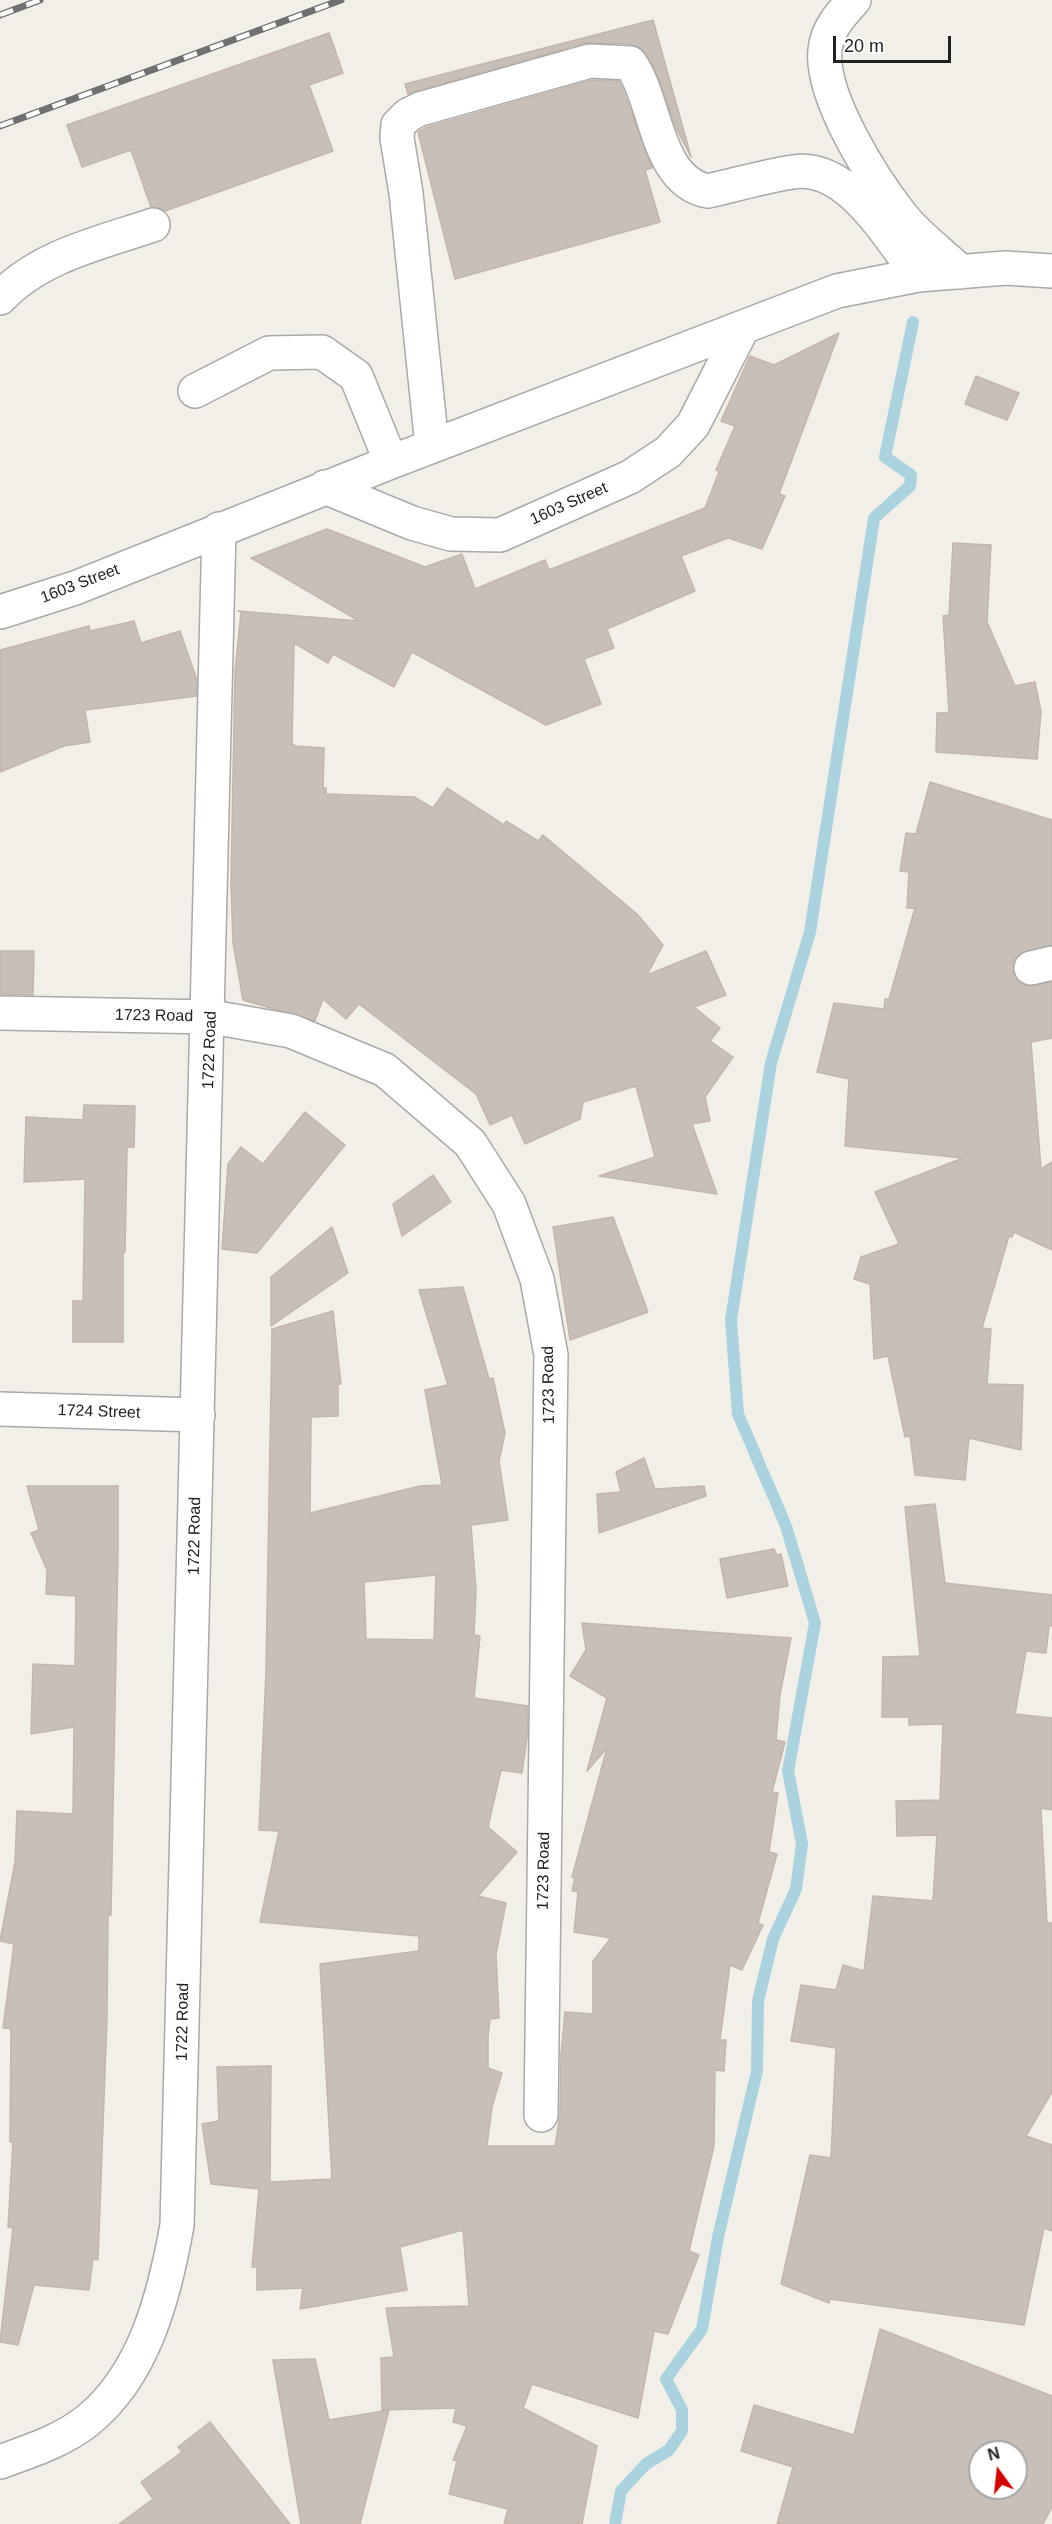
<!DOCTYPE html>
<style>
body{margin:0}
#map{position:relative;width:1052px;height:2524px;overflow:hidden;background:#f2efe9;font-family:Helvetica,sans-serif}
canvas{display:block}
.north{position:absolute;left:968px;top:2440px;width:60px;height:60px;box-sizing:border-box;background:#fff;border:2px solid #a7a7a7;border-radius:50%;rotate:345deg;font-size:16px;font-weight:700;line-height:24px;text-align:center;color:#222}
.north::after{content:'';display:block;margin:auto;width:21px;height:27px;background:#d40000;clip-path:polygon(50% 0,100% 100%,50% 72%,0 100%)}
.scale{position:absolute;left:833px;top:36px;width:118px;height:27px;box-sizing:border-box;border:3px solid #222;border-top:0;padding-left:8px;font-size:18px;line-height:21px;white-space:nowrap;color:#222;-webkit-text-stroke:4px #fff;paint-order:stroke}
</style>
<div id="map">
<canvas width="1052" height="2524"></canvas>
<div class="north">N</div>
<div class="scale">20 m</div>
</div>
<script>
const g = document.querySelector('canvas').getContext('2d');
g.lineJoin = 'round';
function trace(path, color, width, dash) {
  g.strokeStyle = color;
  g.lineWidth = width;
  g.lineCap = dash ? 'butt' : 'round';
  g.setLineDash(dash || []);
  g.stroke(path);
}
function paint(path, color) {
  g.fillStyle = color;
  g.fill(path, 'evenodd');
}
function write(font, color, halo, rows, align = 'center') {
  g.font = font + ' Helvetica,sans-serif';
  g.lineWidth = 5;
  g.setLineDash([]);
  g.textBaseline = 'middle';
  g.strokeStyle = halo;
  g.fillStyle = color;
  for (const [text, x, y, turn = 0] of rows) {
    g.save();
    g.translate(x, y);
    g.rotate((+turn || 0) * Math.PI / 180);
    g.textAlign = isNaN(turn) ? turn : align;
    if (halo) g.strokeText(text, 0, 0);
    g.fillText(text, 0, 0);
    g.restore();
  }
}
trace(new Path2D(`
 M615 2524 621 2491 646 2464 669 2450 682 2431V2410L666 2379 702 2329 718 2237 757 2071 758 2001 773 1939 796 1889 802 1844 788 1771 815 1623 786 1526 738 1414 731 1320 771 1063 810 932 874 518 910 486 911 475 885 457 913 322`), '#aad3df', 12);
const building = new Path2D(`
 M653 20 691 157 677 130 655 69 646 53 631 44 585 43 408 94 405 84Z
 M329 33 343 73 309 85 333 151 165 211 151 207 131 150 82 167 67 125Z
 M592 80 619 81 622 87 652 168 645 170 660 222 455 279 418 132 427 127Z
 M839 333 779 494 785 496 762 549 728 538 681 556 695 591 607 629 614 648 584 659 601 704 546 725 412 652 394 687 333 654 328 663 294 643 292 743 295 746 324 748 323 788H326V794L414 797 433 808 447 788 504 825 506 821 538 841 543 835 637 914 663 945 647 975 706 951 726 995 694 1007 720 1028 710 1041 733 1057 705 1097 710 1121 692 1124 717 1194 599 1176 655 1157 636 1086 583 1102 580 1119 525 1144 512 1115 490 1125 476 1094 359 1004 346 1019 323 999 315 1021 243 1000 233 943 231 882 235 671 241 612 238 611 359 621 251 558 327 529 425 567 462 554 475 589 545 560 549 570 705 508 719 472 716 470 735 426 721 421 750 356 774 365Z
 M976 376 1019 393 1007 420 965 404Z
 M953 543 991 545 987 622 1015 686 1035 682 1041 712 1037 759 936 752 937 713H949L943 616 949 615Z
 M134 621 141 643 180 631 198 683 197 696 85 710 90 742 64 746 0 772V650L89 626 90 631Z
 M930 782 1052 820V945L1019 954 1013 962V972L1018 981 1026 986 1052 982V1038L1031 1042 1041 1169 1052 1162V1250L1014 1232 1012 1237 1009 1236 982 1328 991 1329 987 1384 1023 1385 1021 1450 969 1438 965 1480 915 1475 910 1436 905 1437 888 1356 874 1359 870 1284 854 1279 861 1257 899 1244 875 1192 963 1158 845 1146 849 1079 817 1072 834 1003 884 1009 885 999H889L915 908H907L909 872 900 871 906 833 916 834Z
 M0 951H34L33 995 0 994Z
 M84 1105 135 1106 134 1147H127L125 1252H123V1342H73V1301H83L85 1179 24 1182 26 1117 83 1120Z
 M305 1112 345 1145 257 1253 222 1249 228 1164 241 1147 263 1164Z
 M433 1175 451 1202 402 1236 393 1204Z
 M613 1217 648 1312 570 1340 553 1227Z
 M332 1227 348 1273 271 1326V1277Z
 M463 1287 489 1379 493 1378 505 1433 499 1461 508 1520 471 1525 476 1590 474 1635 480 1636 474 1698 528 1706 527 1738 522 1773 501 1770 488 1827 517 1852 478 1896 506 1903 496 1954 499 2018 490 2019 488 2037V2068L502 2073 492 2107 487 2146H555L560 2115 561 2055 565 2012 593 2014V1961L611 1938 574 1932 578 1892 572 1891 575 1878 572 1877 607 1748 587 1771 607 1698 570 1676 586 1650 582 1623 791 1638 780 1695 776 1740 785 1742 772 1792 778 1793 769 1852 777 1854 758 1923 763 1925 742 1970 730 1965 720 2040H726L724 2071 715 2070 714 2146 689 2251 699 2255 668 2334 654 2331 638 2418 532 2384 523 2408 597 2446 582 2524H504L508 2509 449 2494 457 2461 453 2460 467 2426 453 2422 456 2408 382 2410 381 2358 394 2357 386 2308 469 2306 463 2230 400 2247 407 2290 300 2309 303 2288 257 2290V2267H252L259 2189 211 2184 202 2124 219 2121 217 2067 271 2066 270 2182 332 2179 320 1964 419 1951V1936L260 1922 279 1831 259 1830 266 1672 272 1329 333 1311 341 1384H338V1416L311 1417 310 1513 420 1486 442 1485 425 1390 448 1385 419 1290ZM436 1575 434 1640 366 1639 364 1582Z
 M644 1458 655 1489 704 1486 706 1496 599 1533 597 1494 621 1492 616 1472Z
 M27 1486H118V1550L111 1915H108L107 2018 98 2260 93 2259 89 2290 34 2285 18 2345 0 2342 13 2228 8 2227 13 2142H10L11 2029 3 2028 14 1944 0 1941 15 1862 17 1811 73 1814 74 1727 31 1734 33 1664 75 1666 76 1596 46 1594 47 1570 31 1533 39 1530Z
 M935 1504 945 1583 1052 1595V1626H1049L1046 1653 1026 1651 1015 1714 1052 1718V1810L1041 1808 1047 1923H1052V2092L1026 2136 1052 2145V2231L1044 2228 1024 2325 830 2299 829 2303 781 2284 810 2155 831 2158 836 2048 791 2041 801 1985 836 1990 843 1965 864 1971 873 1896 933 1901 937 1835 897 1836 896 1801 940 1800 943 1724 909 1725V1717H882L883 1657 920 1656 905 1507Z
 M774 1549 777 1555 781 1554 788 1586 727 1598 720 1559Z
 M880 2329 1052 2396V2507L1043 2524H777L793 2467 741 2451 754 2405 854 2435ZM980 2452H1016V2488H980Z
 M315 2359 329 2420 389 2410 360 2524H301L273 2360Z
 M210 2422 290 2524H119L153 2499 141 2482 182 2452 178 2447Z`);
paint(building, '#c7bfb8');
trace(building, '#c4b6ab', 1.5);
const minor = new Path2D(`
 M854 0C841 14 827 29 825 50 820 96 873 179 901 215 917 236 941 253 961 272
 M0 298C39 256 100 243 153 225
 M195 391 269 353 322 352 356 376 391 462
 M432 446 406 193 397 138 398 125 408 115 420 109 590 61 630 63C657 100 655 181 708 191 736 185 765 176 793 172 848 163 889 238 918 275
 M325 487 412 523 451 534 500 535 630 477 668 452 693 425 743 327
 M0 612 75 588 391 462 837 291 918 275 1006 268 1052 271
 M1031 968 1052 963
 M0 1013 212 1017 291 1031 385 1070 470 1143 509 1204 537 1279 551 1355 541 2115
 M0 1409 198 1415
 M0 2462C30 2451 62 2441 87 2421 145 2375 165 2293 177 2225 192 1660 210 1095 219 529`);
trace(minor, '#a9a9a9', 36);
trace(minor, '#fff', 33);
const rail = new Path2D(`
 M0 15 40 0
 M0 126 341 0`);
trace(rail, '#707070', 7);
trace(rail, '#fff', 4.5, [14]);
write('16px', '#222', '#fff', [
 ["1603 Street",569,504,-24],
 ["1603 Street",80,584,-21],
 ["1723 Road",154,1016,1],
 ["1722 Road",210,1050,-88],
 ["1723 Road",549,1385,-91],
 ["1724 Street",99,1412,2],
 ["1722 Road",195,1536,-89],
 ["1723 Road",544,1871,-89],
 ["1722 Road",183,2022,-89]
]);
</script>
